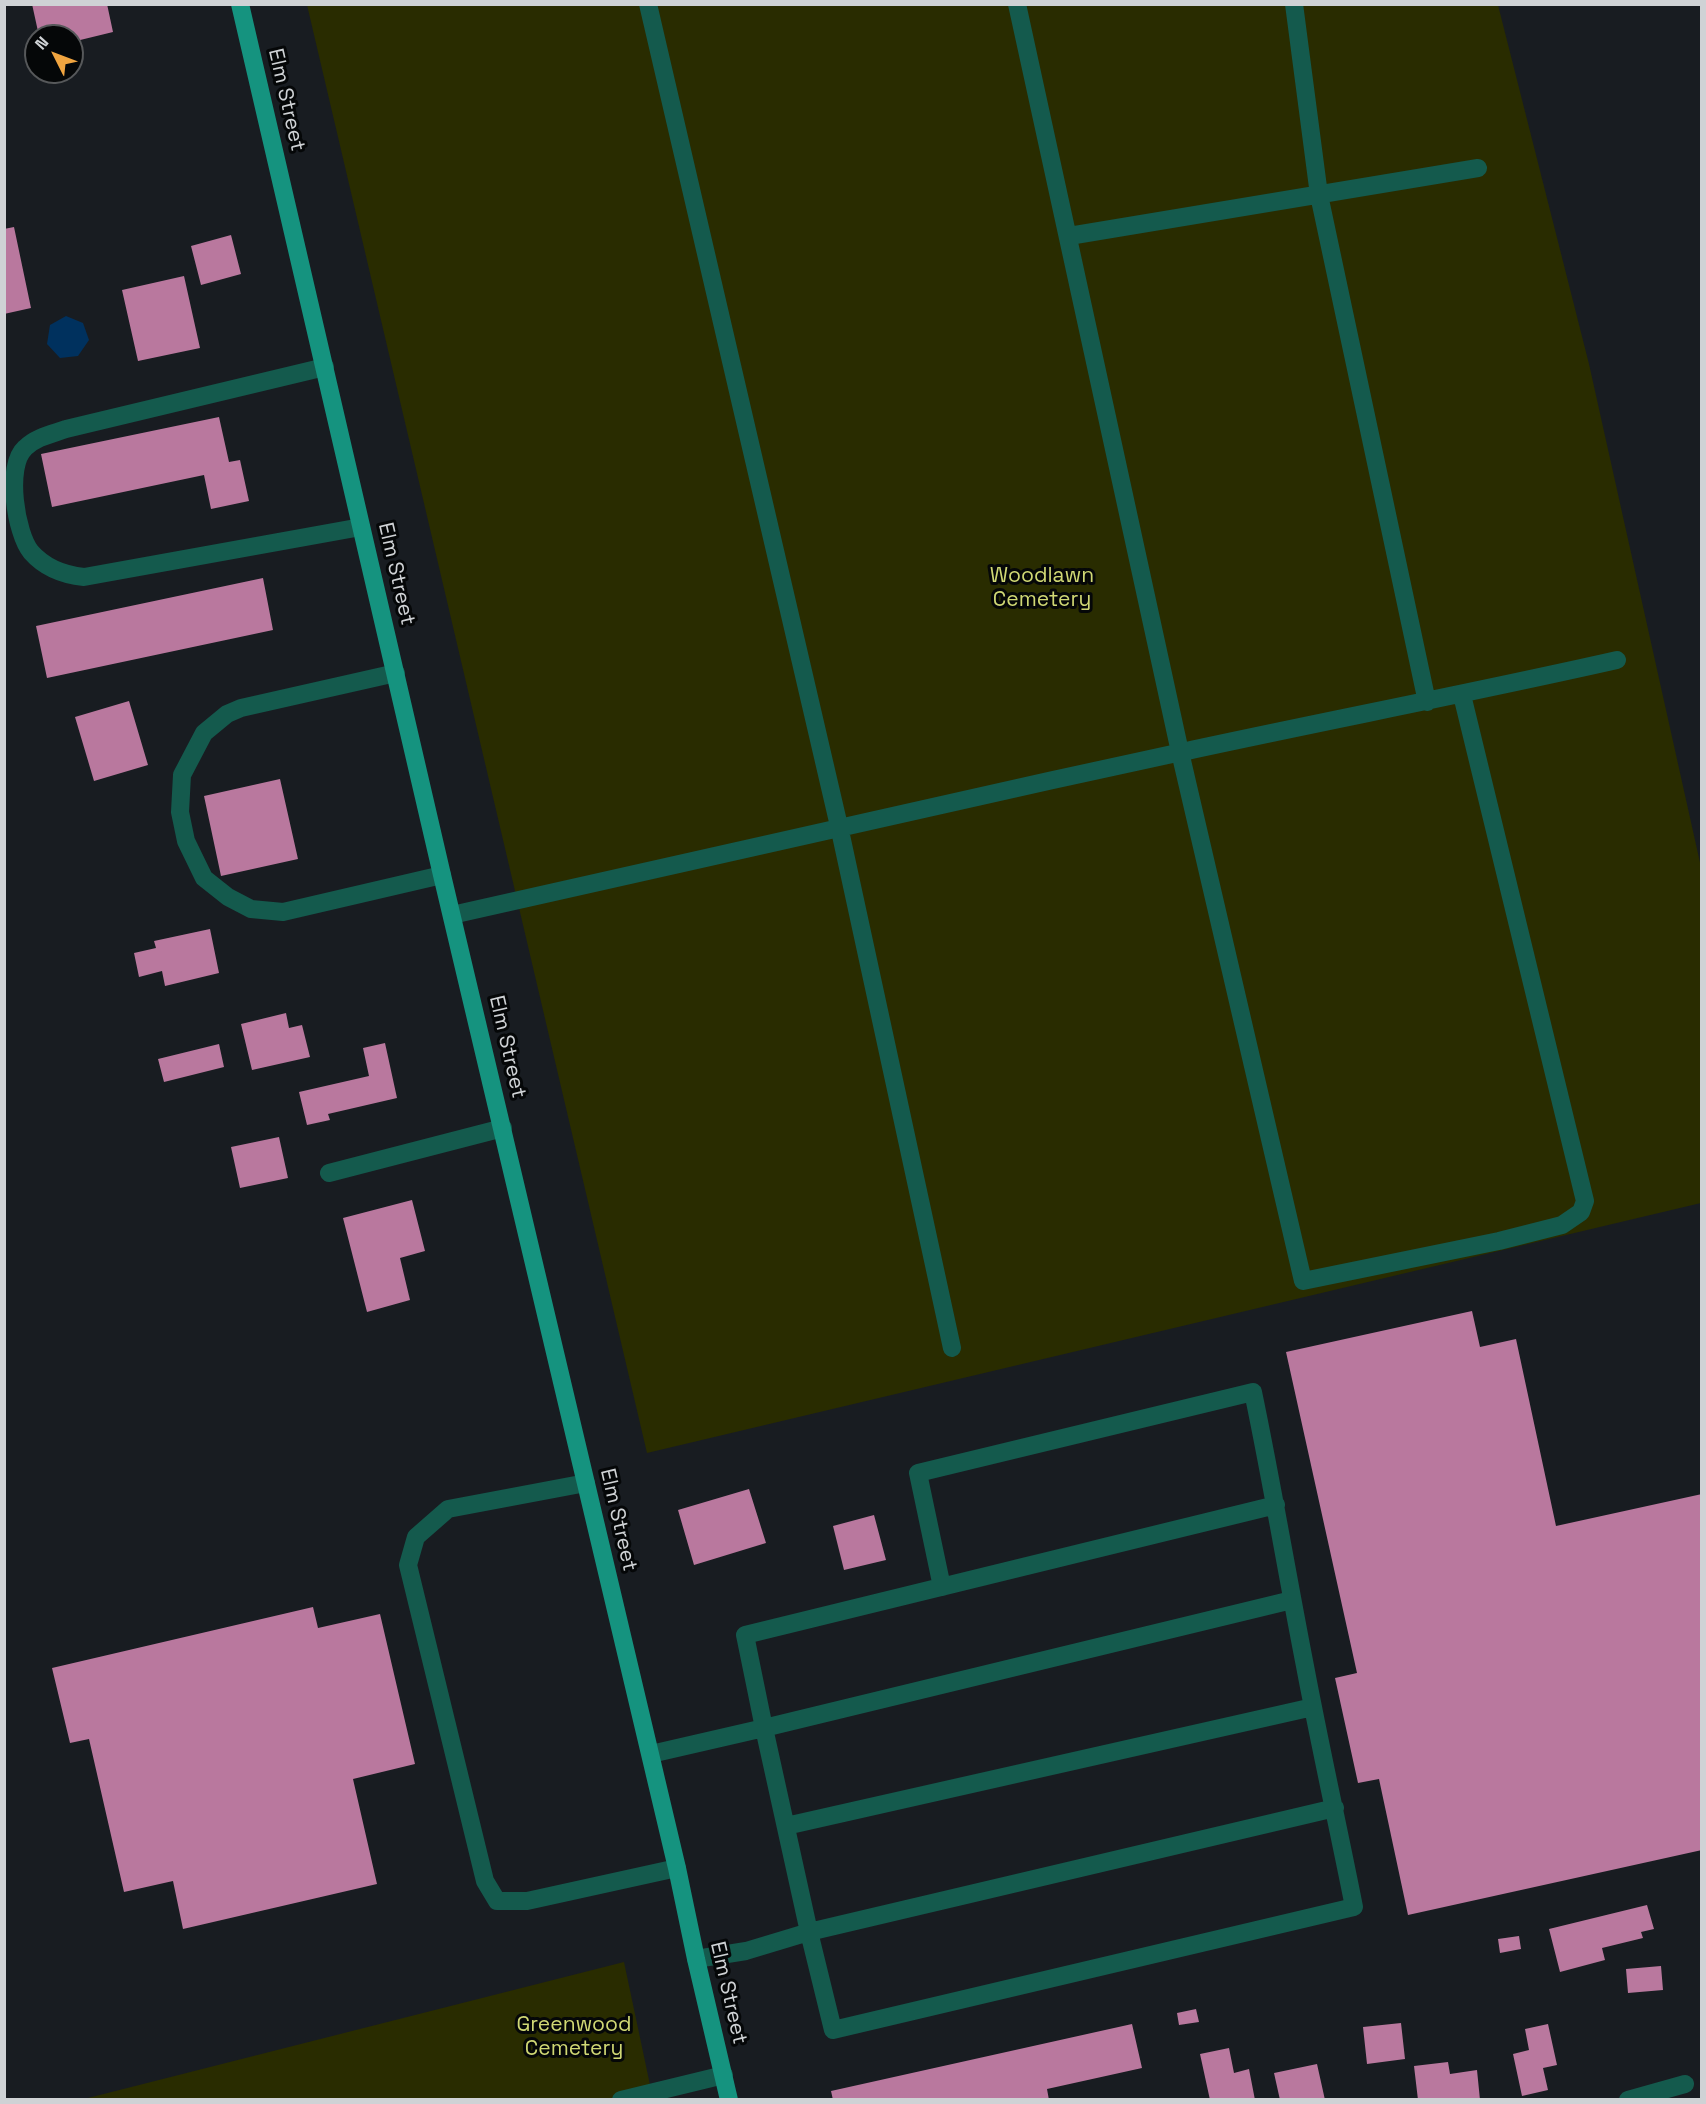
<!DOCTYPE html>
<style>
body{margin:0}
#map{position:relative;width:1706px;height:2104px;overflow:hidden;background:#181c21;font-family:"Space Grotesk",sans-serif}
canvas{display:block}
.frame{position:absolute;inset:0;border:6px solid #cfd2d5;pointer-events:none}
.north{position:absolute;left:24px;top:24px;width:60px;height:60px;box-sizing:border-box;background:#050708;border:2px solid #56585a;border-radius:50%;rotate:312deg;font-size:16px;font-weight:700;line-height:24px;text-align:center;color:#cfd2d5}
.north::after{content:'';display:block;margin:auto;width:21px;height:27px;background:#f1a540;clip-path:polygon(50% 0,100% 100%,50% 72%,0 100%)}
</style>
<div id="map">
<canvas width="1706" height="2104"></canvas>
<div class="frame"></div>
<div class="north">N</div>
</div>
<script>
const g = document.querySelector('canvas').getContext('2d');
g.lineJoin = 'round';
function paint(path, color) {
  g.fillStyle = color;
  g.fill(path, 'evenodd');
}
function trace(path, color, width, dash) {
  g.strokeStyle = color;
  g.lineWidth = width;
  g.lineCap = dash ? 'butt' : 'round';
  g.setLineDash(dash || []);
  g.stroke(path);
}
function write(font, color, halo, rows, align = 'center') {
  g.font = font + ' "Space Grotesk",sans-serif';
  g.lineWidth = 6;
  g.setLineDash([]);
  g.textBaseline = 'middle';
  g.strokeStyle = halo;
  g.fillStyle = color;
  for (const [text, x, y, turn = 0] of rows) {
    g.save();
    g.translate(x, y);
    g.rotate((+turn || 0) * Math.PI / 180);
    g.textAlign = isNaN(turn) ? turn : align;
    if (halo) g.strokeText(text, 0, 0);
    g.fillText(text, 0, 0);
    g.restore();
  }
}
paint(new Path2D(`
 M307 5H1498L1589 364 1701 867V1203L647 1453Z
 M624 1962 653 2099 80 2100Z`), '#292c00');
paint(new Path2D(`
 M66 316 83 323 89 340 78 356 60 358 47 344 50 325Z`), '#00315e');
paint(new Path2D(`
 M32 4H107L113 32 72 42V36H39Z
 M14 227 31 308 4 314V229Z
 M231 235 241 274 201 285 191 246Z
 M184 276 200 348 138 361 122 290Z
 M219 417 229 462 240 460 249 501 211 509 204 475 52 507 41 454Z
 M263 578 273 630 47 678 36 626Z
 M129 701 148 765 94 781 75 717Z
 M280 779 298 859 221 876 204 796Z
 M210 929 219 973 165 986 162 971 139 977 134 953 156 948 154 941Z
 M286 1013 289 1028 302 1025 310 1057 252 1070 241 1024Z
 M385 1043 397 1098 328 1114 330 1120 307 1125 299 1092 369 1076 363 1048Z
 M219 1044 224 1067 164 1082 158 1059Z
 M279 1137 288 1178 240 1188 231 1147Z
 M412 1200 425 1251 400 1258 410 1300 367 1312 343 1218Z
 M1472 1311 1480 1347 1516 1339 1556 1526 1702 1494V1850L1408 1915 1379 1779 1358 1783 1335 1678 1357 1673 1286 1352Z
 M749 1489 766 1543 694 1565 678 1510Z
 M874 1515 886 1560 844 1570 833 1526Z
 M313 1607 318 1628 380 1614 415 1764 353 1779 377 1884 183 1929 173 1881 124 1892 89 1739 70 1743 52 1668Z
 M1647 1905 1654 1929 1641 1932 1643 1938 1602 1948 1605 1960 1560 1972 1549 1929Z
 M1519 1936 1521 1949 1500 1953 1498 1939Z
 M1661 1966 1663 1990 1628 1993 1626 1969Z
 M1196 2009 1199 2022 1179 2025 1177 2013Z
 M1401 2023 1405 2059 1367 2064 1363 2027Z
 M1132 2024 1142 2068 1047 2089 1049 2100H833L831 2091Z
 M1548 2024 1557 2065 1543 2068 1548 2090 1522 2096 1513 2054 1529 2050 1525 2029Z
 M1229 2048 1234 2073 1249 2069 1255 2100H1210L1200 2054Z
 M1448 2062 1450 2074 1477 2070 1480 2100H1418L1414 2066Z
 M1317 2064 1325 2100H1280L1274 2073Z`), '#b9789e');
trace(new Path2D(`
 M648 4 839 826 952 1348
 M1017 4 1180 752 1303 1281 1499 1241 1562 1225 1581 1212 1585 1201 1462 695
 M1294 4 1319 195 1427 702
 M1069 236 1478 168
 M325 367 66 429C52 434 36 437 25 448 5 466 16 534 31 552 45 568 64 575 84 577L361 527
 M396 673 241 708 227 714 204 733 182 775 180 812 186 841 204 878 228 897 251 909 283 912 442 875
 M452 915C694 861 935 805 1177 753 1324 721 1471 693 1617 660
 M329 1173 503 1128
 M586 1483 448 1509 416 1537 408 1565 485 1881 497 1901H527L677 1868
 M1276 1505 745 1635 764 1728 1292 1600
 M942 1587 918 1473 1253 1392C1272 1483 1287 1574 1305 1666 1320 1746 1338 1826 1354 1907L833 2030 809 1932 1335 1808
 M651 1754 764 1728 809 1932 746 1951 696 1959
 M786 1826 1313 1707
 M621 2100 724 2075
 M1628 2100 1685 2084`), '#145a4d', 18);
trace(new Path2D(`
 M240 4 442 875 677 1868 696 1959 729 2100`), '#15937f', 18);
write('21px', '#cfd2d5', '#050708', [
 ["Elm Street",286,100,77],
 ["Elm Street",396,574,77],
 ["Elm Street",507,1047,77],
 ["Elm Street",618,1520,77],
 ["Elm Street",728,1993,77]
]);
write('21px', '#d0d874', '#050708', [
 ["Woodlawn",1042,576],
 ["Cemetery",1042,600],
 ["Greenwood",574,2025],
 ["Cemetery",574,2049]
]);
</script>
